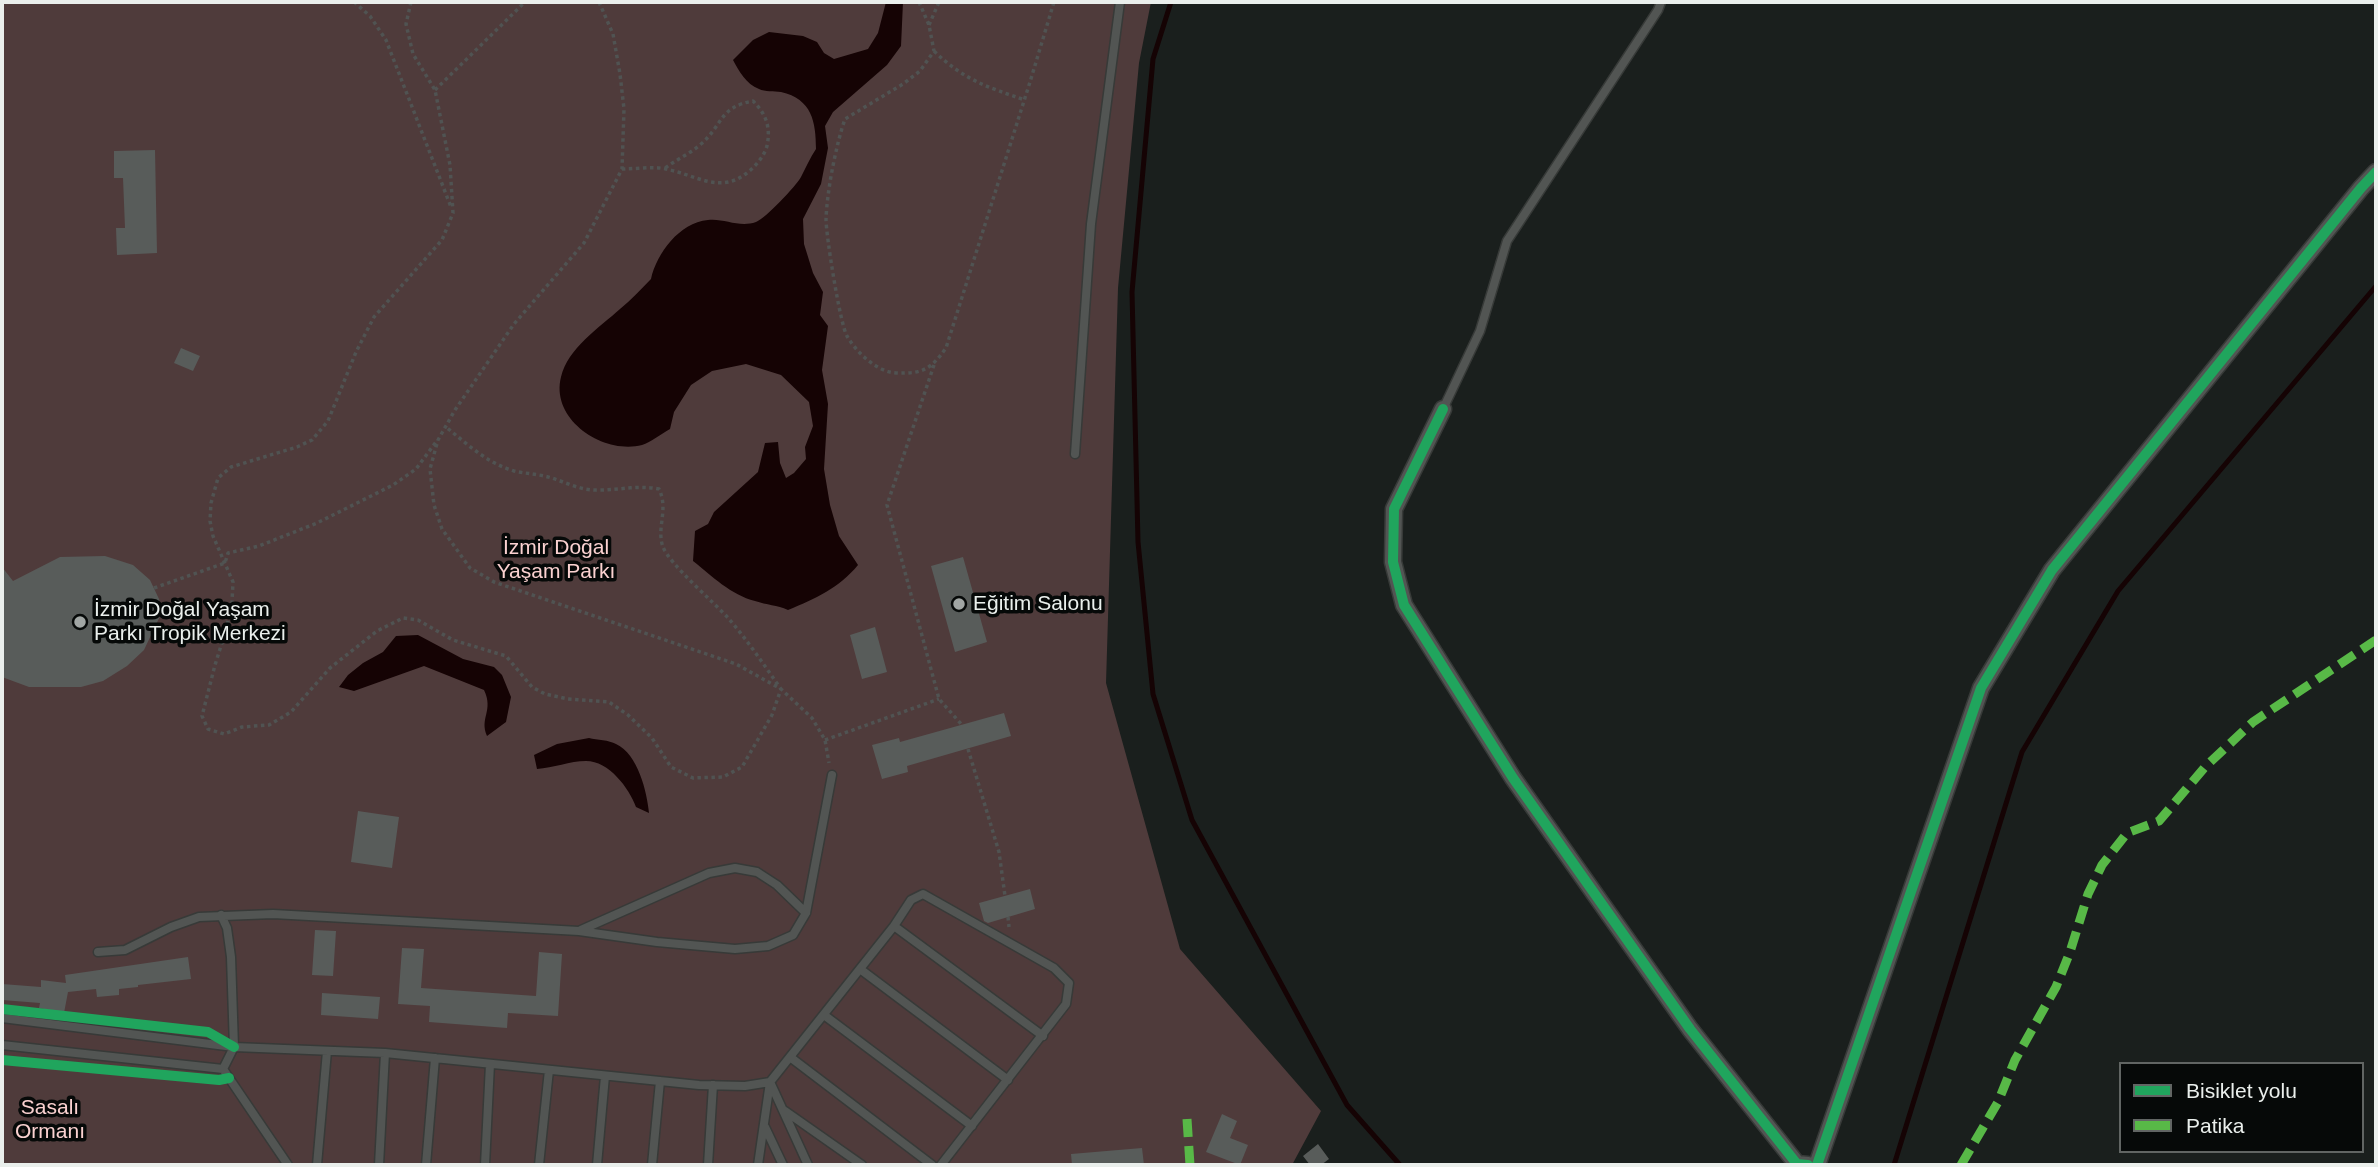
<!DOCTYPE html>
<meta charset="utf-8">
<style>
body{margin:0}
#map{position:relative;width:2378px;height:1167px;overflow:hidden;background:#1a1f1d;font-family:Helvetica,sans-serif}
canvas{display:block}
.frame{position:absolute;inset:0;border:4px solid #eaefec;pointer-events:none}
.legend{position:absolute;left:2119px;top:1062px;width:245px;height:91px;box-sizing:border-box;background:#060908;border:2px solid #616563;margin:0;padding:9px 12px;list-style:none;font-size:21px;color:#eaefec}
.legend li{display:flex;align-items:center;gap:14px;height:35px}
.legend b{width:35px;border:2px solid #616563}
</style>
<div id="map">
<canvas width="2378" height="1167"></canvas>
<div class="frame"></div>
<ul class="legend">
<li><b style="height:9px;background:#20a55d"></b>Bisiklet yolu</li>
<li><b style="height:9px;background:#58b947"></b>Patika</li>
</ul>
</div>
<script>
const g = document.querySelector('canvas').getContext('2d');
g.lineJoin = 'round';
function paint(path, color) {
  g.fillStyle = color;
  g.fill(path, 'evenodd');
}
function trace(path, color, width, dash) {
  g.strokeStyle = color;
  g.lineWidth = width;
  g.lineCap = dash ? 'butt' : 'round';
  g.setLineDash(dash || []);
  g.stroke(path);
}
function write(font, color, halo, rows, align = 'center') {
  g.font = font + ' Helvetica,sans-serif';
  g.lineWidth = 7;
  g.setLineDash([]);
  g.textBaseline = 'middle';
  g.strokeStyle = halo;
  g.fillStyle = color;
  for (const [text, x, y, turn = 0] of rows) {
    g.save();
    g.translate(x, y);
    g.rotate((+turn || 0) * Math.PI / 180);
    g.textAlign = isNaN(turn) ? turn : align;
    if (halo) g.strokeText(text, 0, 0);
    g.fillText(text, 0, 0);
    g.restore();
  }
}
paint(new Path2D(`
 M2 2H1151L1139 63 1118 288 1106 683 1180 949 1321 1111 1292 1165H2Z`), '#4f3b3b');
paint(new Path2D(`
 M886 2H903L901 46 887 65 833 112 825 126 828 148 821 184 803 219 804 244 813 273 823 292 820 315 828 326 822 370 828 404 824 469 830 505 839 536 858 565C839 588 815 599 788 610 777 605 767 605 755 601 731 595 712 576 693 561L695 531 708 524 714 512 758 472 765 443 778 442 780 463 786 478 794 473 806 459 805 447 813 426 809 402 781 375 746 364 712 371 691 385 674 412 670 429C661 434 651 442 642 445 604 455 550 420 561 377 568 348 599 328 620 309 631 300 641 289 651 279 657 253 679 223 708 220 724 218 739 228 756 222 765 219 796 186 801 177 806 167 810 158 816 149 816 122 812 99 781 92 774 91 765 92 759 89 746 84 739 71 733 60L753 40 769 32 803 36 817 42 824 53 834 59 868 49 878 33Z
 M418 635 463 659 494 667 502 675 511 697 506 722 487 736C479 718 494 711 484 690L424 666 354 691 339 687 348 675 363 663 383 652 396 636Z
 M589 738C597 740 609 740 616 744 638 754 647 792 649 813L636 807C629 788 609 761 586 761 570 761 553 768 537 769L534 755 557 744Z`), '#150304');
trace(new Path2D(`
 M1171 2 1153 59 1132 292 1138 542 1153 694 1192 820 1347 1105 1400 1165
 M1894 1165 2022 752 2118 591 2376 286`), '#150304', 5);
paint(new Path2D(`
 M155 150 157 253 117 255 116 228H125L123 178H114V151Z
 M181 348 200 356 193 371 174 363Z
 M105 556 133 565 150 580 159 599 161 614 144 650 127 666 103 681 81 687H29L2 677V567L13 581 60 557Z
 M963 557 987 642 955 652 931 566Z
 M875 627 887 672 862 679 850 635Z
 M1004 713 1011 736 907 766 908 772 882 779 872 745 899 738 900 742Z
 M358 811 399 817 392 868 351 862Z
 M1030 889 1035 909 988 923 984 921 979 903Z
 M315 930 336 931 333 976 312 975Z
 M402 948 424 949 421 988 536 996 539 952 562 954 558 1016 508 1013 507 1028 429 1022 430 1006 398 1004Z
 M188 957 191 979 138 985V987L119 989V995L97 997 96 989 68 992 64 1013 39 1008 40 1003 2 1000V984L41 987V980L66 983 65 975Z
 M322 993 380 997 378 1019 321 1015Z
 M1222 1114 1237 1121 1230 1138 1248 1145 1240 1165 1206 1152Z
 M1318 1144 1329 1159 1321 1165H1310L1303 1156Z
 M1142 1148 1144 1165H1072L1071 1154Z`), '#585c5a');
const service = new Path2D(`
 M1443 409 1480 331 1507 241 1658 10 1661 2
 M1075 454 1091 224 1120 2
 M221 915 227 928 231 957 234 1047 223 1069
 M894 926 1043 1036
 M581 930 709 873 735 868 757 872 777 885 806 913
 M98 952 125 950 171 927 199 917 273 914 579 931 657 942 735 949 768 946 793 935 806 913 832 775
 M860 969 1008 1080
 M824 1015 972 1126
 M2 1018 234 1047 385 1053 699 1085 745 1086 770 1082 894 926 911 900 923 894 1054 968 1069 983 1066 1004 941 1165
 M2 1045 223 1069 288 1165
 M790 1057 932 1165
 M770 1082 808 1165
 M785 1111 862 1165
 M765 1127 783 1165
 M317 1165 327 1051
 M379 1165 385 1053
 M426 1165 435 1058
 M485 1165 490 1064
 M539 1165 549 1070
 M597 1165 605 1076
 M652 1165 660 1081
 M708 1165 713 1085
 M758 1165 770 1082`);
const minor = new Path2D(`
 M1443 409 1394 509 1393 562 1404 605 1513 778 1690 1029 1797 1164 1808 1165
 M1817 1165 1981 688 2052 570 2361 188 2376 172`);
trace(service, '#373a38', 11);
trace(minor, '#373a38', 19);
trace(new Path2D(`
 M354 2 370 16 386 40 451 207
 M411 2 406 24 413 54 435 90 450 165 453 213 442 240 374 317 356 352 328 421 312 440 297 447 231 467 218 478 211 503 210 521 213 536 233 582 232 602 226 630 215 665 202 716 208 729 224 734 242 727 269 725 291 712 330 668 377 631 403 618 418 620 453 640 506 656 532 687 545 694 568 699 609 702 628 715 652 738 671 767 693 778 723 777 742 767 772 715 781 689C764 665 748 641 729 619 713 601 671 566 663 547 656 528 669 510 659 489 638 485 620 490 599 490 582 491 567 483 552 478 539 474 527 474 514 471 487 463 467 444 446 427
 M599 2 613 34 620 74 624 109 622 169 584 243 514 324 455 410 438 440 430 469 434 505 442 529 470 568 494 582 736 664 781 689 812 718 825 740 829 763
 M919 2 929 25 934 51 920 71 903 84 845 119C836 145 827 191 826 219 826 235 840 324 847 336 856 352 877 372 896 373 923 374 931 369 946 348L1030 82 1054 2
 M929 25 939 2
 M934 51C964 80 987 87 1025 100
 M435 90 525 2
 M622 169C636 169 652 166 666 169 696 175 721 195 748 172 756 166 764 156 767 146 771 127 766 114 753 101 719 107 723 125 701 144 690 154 675 160 664 169
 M934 365 887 505 939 699 962 725
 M154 588 225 563 228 553 259 546 317 523 393 485 416 469 436 442
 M825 740 939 699
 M968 749 999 852 1005 896
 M1008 917 1009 927`), '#505352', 3.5, [3.5, 3.5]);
trace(service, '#525553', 8);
trace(minor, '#525553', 16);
trace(new Path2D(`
 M1187 1119 1190 1165
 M1961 1165 1998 1102 2015 1060 2056 987 2070 952 2088 894 2102 865 2127 833 2159 821 2205 767 2253 722 2376 640`), '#58b947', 9, [18, 9]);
trace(new Path2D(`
 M1443 409 1394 509 1393 562 1404 605 1513 778 1690 1029 1797 1164 1808 1165
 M2 1009 208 1032 234 1047
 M2 1060 219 1080 229 1078
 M1817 1165 1981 688 2052 570 2361 188 2376 172`), '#20a55d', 10);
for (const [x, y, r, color] of [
 [959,604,7,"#a1a6a4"],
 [80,622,7,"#a1a6a4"]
]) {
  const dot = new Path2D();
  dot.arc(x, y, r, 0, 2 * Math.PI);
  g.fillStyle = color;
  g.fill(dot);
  trace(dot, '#060908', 2.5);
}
write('21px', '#fad1d0', '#060908', [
 ["İzmir Doğal",556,548],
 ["Yaşam Parkı",556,572],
 ["Sasalı",50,1108],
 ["Ormanı",50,1132]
]);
write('21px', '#eaefec', '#060908', [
 ["Eğitim Salonu",973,604],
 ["İzmir Doğal Yaşam",94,610],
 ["Parkı Tropik Merkezi",94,634]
], 'left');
</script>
